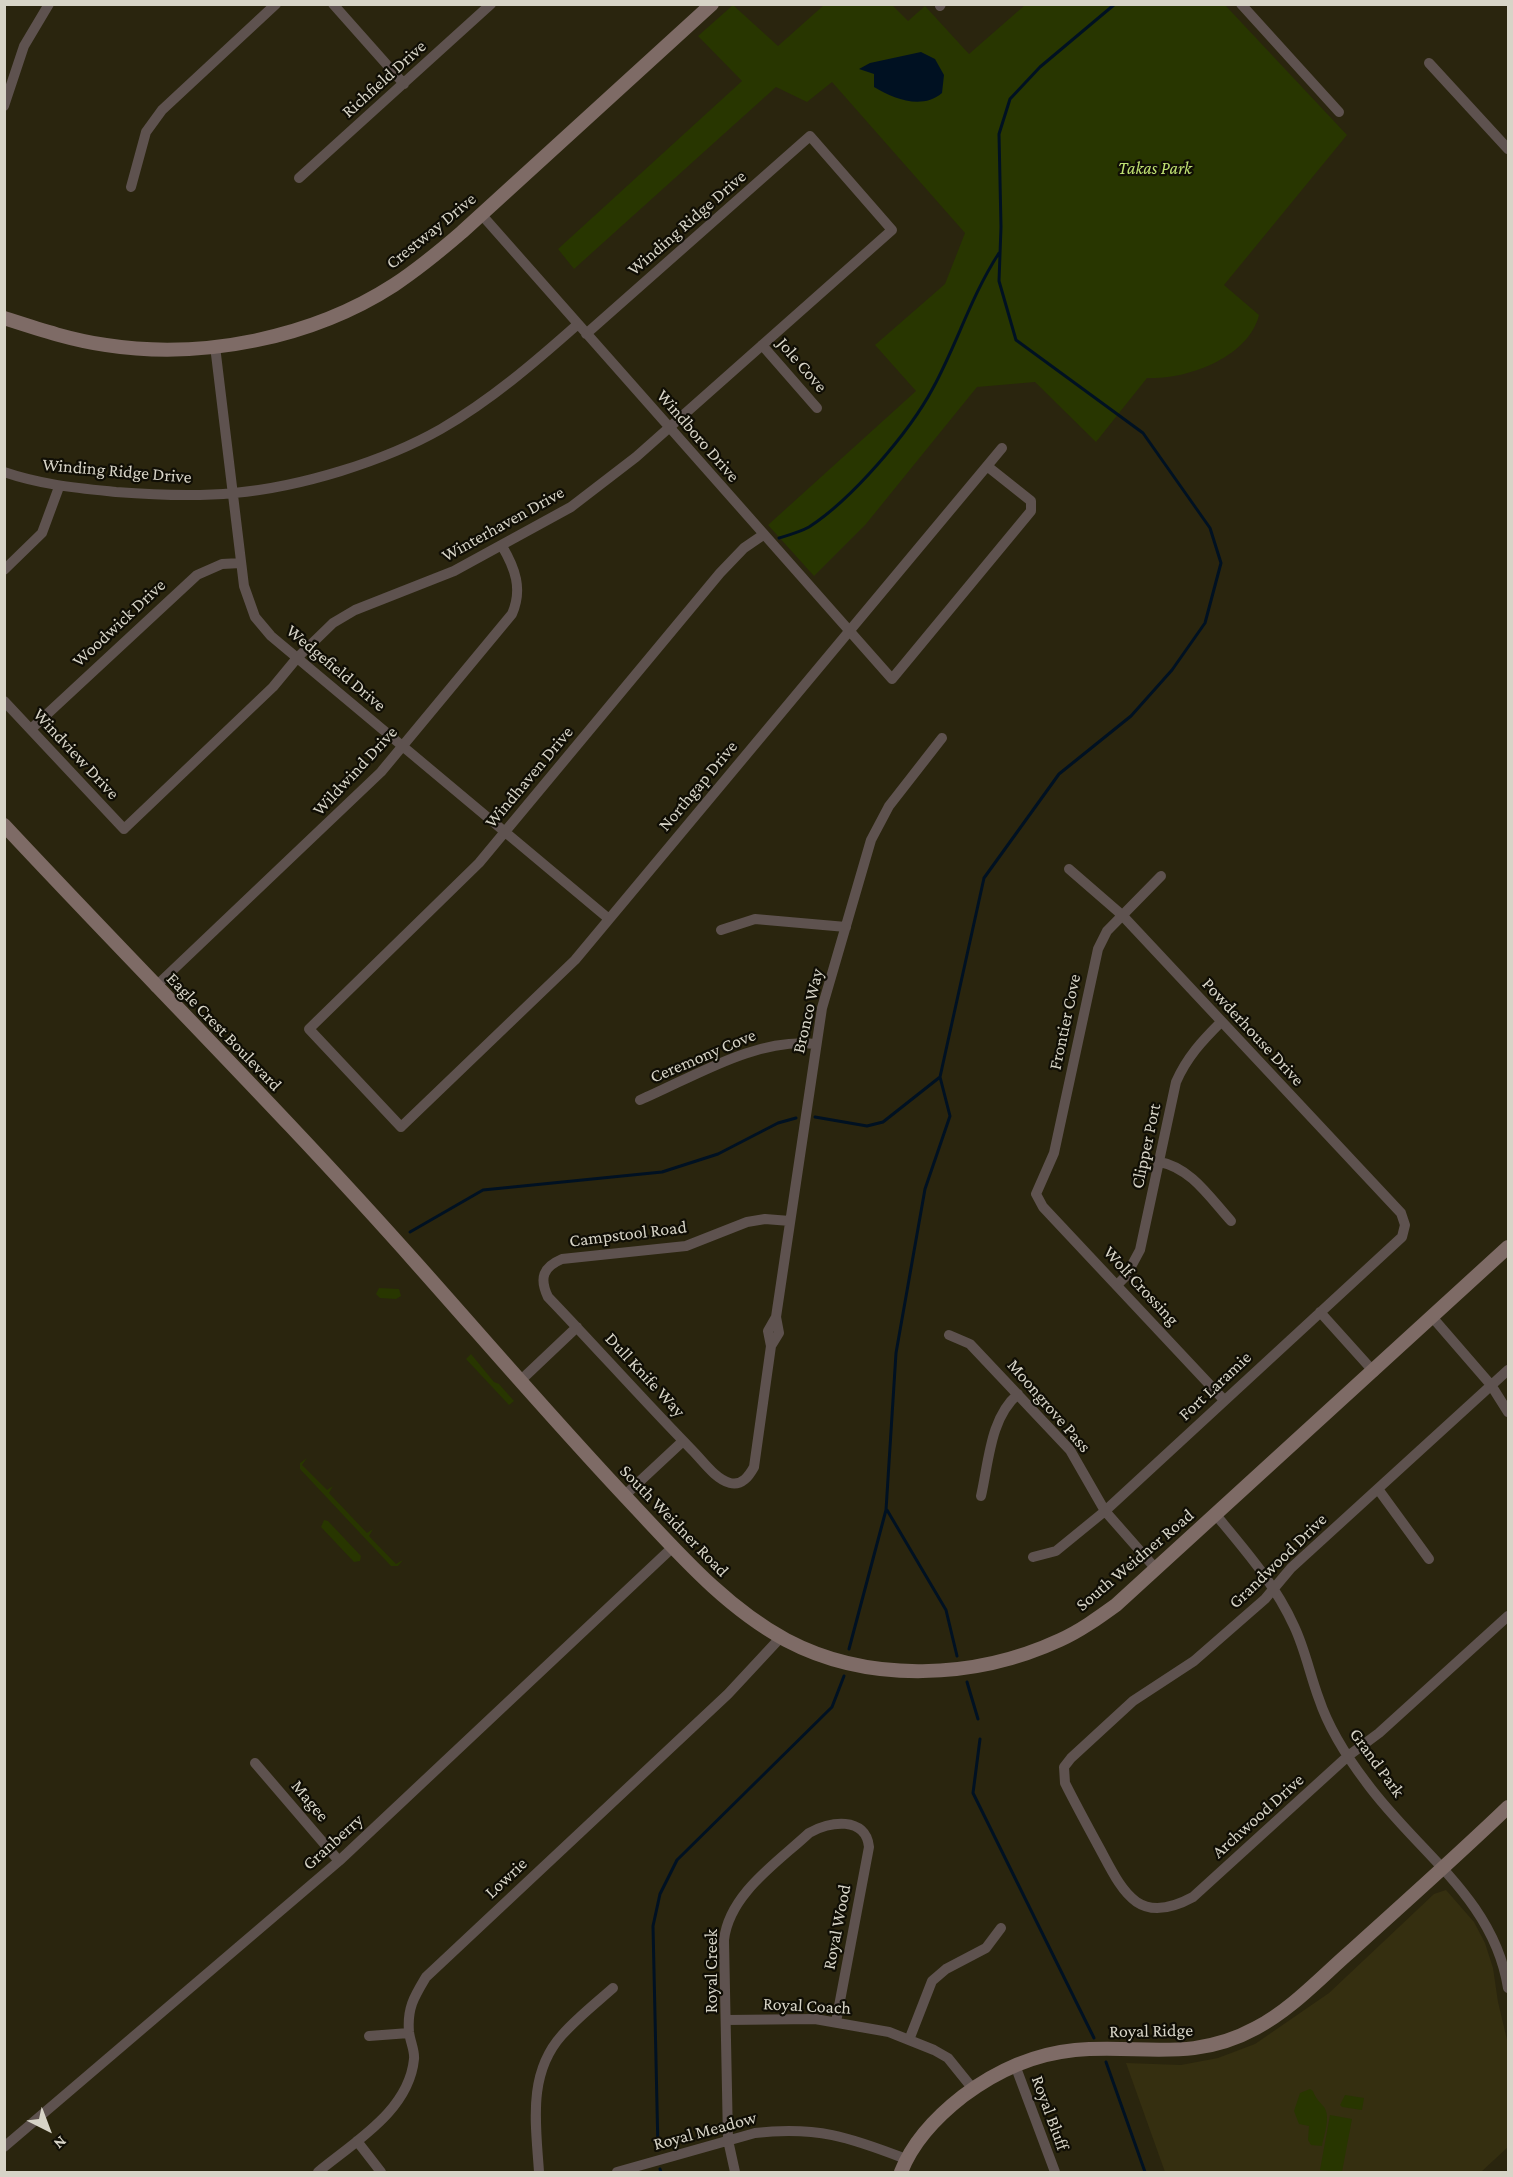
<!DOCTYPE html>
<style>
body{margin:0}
#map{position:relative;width:1513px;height:2177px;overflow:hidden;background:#2a250e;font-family:"Crimson Pro",serif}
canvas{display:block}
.frame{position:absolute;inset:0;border:6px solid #d7d4c7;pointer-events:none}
.north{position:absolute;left:18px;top:2099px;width:60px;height:60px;-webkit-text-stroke:4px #100e05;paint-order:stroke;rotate:138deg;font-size:16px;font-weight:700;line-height:24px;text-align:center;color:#d7d4c7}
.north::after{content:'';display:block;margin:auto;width:21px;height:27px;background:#d7d4c7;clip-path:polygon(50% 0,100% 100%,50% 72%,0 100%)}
</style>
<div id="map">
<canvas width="1513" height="2177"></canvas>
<div class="frame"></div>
<div class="north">N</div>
</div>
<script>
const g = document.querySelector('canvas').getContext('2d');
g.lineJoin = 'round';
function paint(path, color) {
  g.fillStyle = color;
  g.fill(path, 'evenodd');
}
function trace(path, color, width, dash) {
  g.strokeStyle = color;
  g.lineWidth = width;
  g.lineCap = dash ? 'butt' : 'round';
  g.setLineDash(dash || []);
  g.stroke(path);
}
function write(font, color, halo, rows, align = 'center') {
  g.font = font + ' "Crimson Pro",serif';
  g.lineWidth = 4.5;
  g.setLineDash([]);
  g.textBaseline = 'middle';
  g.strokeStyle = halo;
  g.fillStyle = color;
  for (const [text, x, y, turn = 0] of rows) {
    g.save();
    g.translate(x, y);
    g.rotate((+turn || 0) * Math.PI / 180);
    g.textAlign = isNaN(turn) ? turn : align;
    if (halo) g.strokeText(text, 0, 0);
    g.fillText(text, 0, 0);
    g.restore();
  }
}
paint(new Path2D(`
 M1446 1890 1474 1922 1485 1943 1493 1968 1498 2002 1508 2044V2147L1481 2172H1165L1126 2063 1181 2065 1218 2058 1255 2044 1329 1993 1434 1894Z`), '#352f10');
paint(new Path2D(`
 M733 5 778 46 824 5H892L908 21 925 6 969 54 1025 5H1225L1347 135 1224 285 1259 315C1249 357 1187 380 1147 378L1096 442 1035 382 977 387 866 524 814 576 768 525 916 391 875 345 945 284 965 233 832 82 807 102 776 87 574 269 558 249 742 81 698 36Z
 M379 1288 399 1289 401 1296 396 1299 380 1298 376 1294Z
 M471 1354 494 1382 499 1384 514 1401 509 1405 466 1359Z
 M307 1458 302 1465 327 1490 333 1486 329 1493 367 1533 373 1529 369 1536 396 1564 403 1560 398 1566H391L300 1469V1463Z
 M324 1520 328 1521 361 1556 360 1561 354 1562 321 1527Z
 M1310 2089 1313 2091C1316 2099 1319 2101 1324 2107 1331 2117 1324 2135 1322 2146L1311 2145 1308 2140 1309 2126 1299 2124 1294 2111 1300 2093Z
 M1345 2095 1364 2098 1362 2110 1342 2107 1340 2105Z
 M1330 2115 1352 2119 1342 2172 1320 2170Z`), '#283600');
paint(new Path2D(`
 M921 52 935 59 944 75 942 93C922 110 894 99 874 87V74L859 69 870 63Z`), '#012');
trace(new Path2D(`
 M779 538C789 535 800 532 809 527 851 500 909 433 933 388 957 344 971 296 999 253
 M815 1117 867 1126 883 1122 940 1077
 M410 1232 483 1190 662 1172 718 1154 778 1123 796 1118
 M887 1510 946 1610 957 1656
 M849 1649 886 1510 896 1353 925 1189 950 1116 940 1077 984 878 1059 774 1131 716 1172 670 1205 623 1221 563 1210 528 1143 433 1016 340 999 281 1001 227 999 134 1010 99 1040 67 1115 4
 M967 1682 978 1719
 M980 1739 973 1793 1094 2038
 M1106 2062 1145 2172
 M658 2150 653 1926 660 1894 677 1860 832 1707 844 1676
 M660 2169 661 2172`), '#012', 3);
trace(new Path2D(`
 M333 4 404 84
 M1241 4 1339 112
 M940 6 941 4
 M1429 63 1508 149
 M4 106 24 46 49 4
 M299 178 491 4
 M131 187 146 132 162 110 276 4
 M481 214 892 679 1031 511V501L987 466
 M762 345 817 408
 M215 346 244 586 255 617 271 636 609 919
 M4 472C42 485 77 488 116 492 155 495 194 497 234 493 300 487 383 462 441 429 491 400 534 363 578 324
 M763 535 744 548 720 573 479 863 309 1029 401 1127 575 960 1002 448
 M4 570 42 533 59 487
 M4 701 124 829 273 687 297 658 333 623 355 610 454 571 571 507 636 457 892 230 810 136 586 334
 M31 729 197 575 222 564 241 563
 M1161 876 1107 931 1098 949 1054 1153 1036 1194 1043 1207 1224 1400
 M721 930 755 919 846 927
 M155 987 381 772 512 614C523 589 515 568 502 546
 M640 1100C694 1077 756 1037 816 1044
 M1160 1162C1191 1168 1210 1198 1231 1221
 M1117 1285 1126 1276 1140 1250 1176 1082C1187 1057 1202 1041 1221 1022
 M1320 1312 1374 1372
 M776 1317 779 1333 771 1346 754 1467C749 1476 742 1486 730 1483 715 1479 703 1461 692 1450 643 1400 596 1347 548 1297 539 1278 543 1267 562 1259L686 1246 747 1222 765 1219 790 1221
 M1433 1318 1491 1385 1508 1412
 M949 1335 970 1344 1070 1450 1105 1511 1156 1569
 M771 1346 768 1331 776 1317 822 1008 871 840 889 806 942 738
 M1508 1370 1291 1568 1265 1599 1194 1661 1133 1701 1071 1758 1064 1767 1065 1783C1076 1805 1088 1827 1100 1849 1123 1892 1138 1927 1193 1897L1348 1756 1379 1733 1508 1616
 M520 1381 577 1327
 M1378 1489 1429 1559
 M624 1496 683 1441
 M981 1496C989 1461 990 1418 1018 1394
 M1216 1515C1245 1550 1275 1584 1294 1626 1305 1649 1310 1675 1319 1699 1329 1729 1347 1757 1366 1782 1416 1851 1494 1898 1508 1988
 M1033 1557 1056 1551 1105 1511 1402 1237 1405 1225 1401 1213 1122 915 1069 869
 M255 1763 339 1861
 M727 2020 815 2019 889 2032 934 2050 948 2058 973 2089
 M369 2036 409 2033
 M909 2040 932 1981 946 1969 986 1948 1001 1928
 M1015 2065 1055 2172
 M357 2141 381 2172
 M4 2147 339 1861 673 1547
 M318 2172C354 2142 409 2111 414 2059 415 2051 410 2041 409 2032 407 2008 414 1997 426 1977L728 1694 781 1637
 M539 2172C536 2125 527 2074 562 2035 577 2018 596 2003 613 1988
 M617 2172 755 2133C817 2126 849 2137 906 2159
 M735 2172 728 2140 724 1940C729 1894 778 1862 809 1833 829 1821 866 1816 869 1847L836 2022`), '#5e524f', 10);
trace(new Path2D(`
 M4 318C38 329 71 340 106 345 202 360 312 338 394 285 418 269 440 251 462 232L712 4
 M4 825C141 972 284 1114 417 1264 490 1346 561 1429 636 1508 682 1557 727 1608 786 1640 869 1684 976 1679 1060 1640 1080 1631 1098 1618 1116 1605L1508 1247
 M901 2172C913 2141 936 2117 963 2096 995 2072 1034 2054 1075 2050 1141 2044 1192 2063 1256 2028 1292 2009 1321 1977 1351 1951 1404 1903 1457 1856 1508 1807`), '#7e6b66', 14);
write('18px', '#d7d4c7', '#100e05', [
 ["Richfield Drive",384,79,-42],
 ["Winding Ridge Drive",687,223,-41],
 ["Crestway Drive",431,231,-39],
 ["Jole Cove",802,365,49],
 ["Windboro Drive",698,436,49],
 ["Winding Ridge Drive",117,471,5],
 ["Winterhaven Drive",503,524,-29],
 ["Woodwick Drive",119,623,-43],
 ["Wedgefield Drive",336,668,40],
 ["Windview Drive",76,754,47],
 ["Wildwind Drive",355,771,-47],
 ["Windhaven Drive",529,777,-50],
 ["Northgap Drive",698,786,-50],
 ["Bronco Way",808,1011,-77],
 ["Frontier Cove",1065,1022,-78],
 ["Eagle Crest Boulevard",224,1032,46],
 ["Powderhouse Drive",1253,1032,47],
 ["Ceremony Cove",703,1056,-23],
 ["Clipper Port",1146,1146,-78],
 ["Campstool Road",628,1234,-7],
 ["Wolf Crossing",1141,1286,47],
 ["Dull Knife Way",645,1375,47],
 ["Fort Laramie",1215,1386,-43],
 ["Moongrove Pass",1049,1406,49],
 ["South Weidner Road",674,1521,46],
 ["South Weidner Road",1135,1560,-40],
 ["Grandwood Drive",1278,1561,-44],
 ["Grand Park",1377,1763,54],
 ["Magee",310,1801,50],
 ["Archwood Drive",1258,1816,-42],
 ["Granberry",333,1842,-42],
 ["Lowrie",506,1878,-43],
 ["Royal Wood",837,1927,-79],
 ["Royal Creek",711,1971,-90],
 ["Royal Coach",807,2006,3],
 ["Royal Ridge",1151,2031,-1],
 ["Royal Bluff",1050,2113,70],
 ["Royal Meadow",705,2131,-15]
]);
write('italic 18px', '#c0e173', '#100e05', [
 ["Takas Park",1155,168]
]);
</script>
